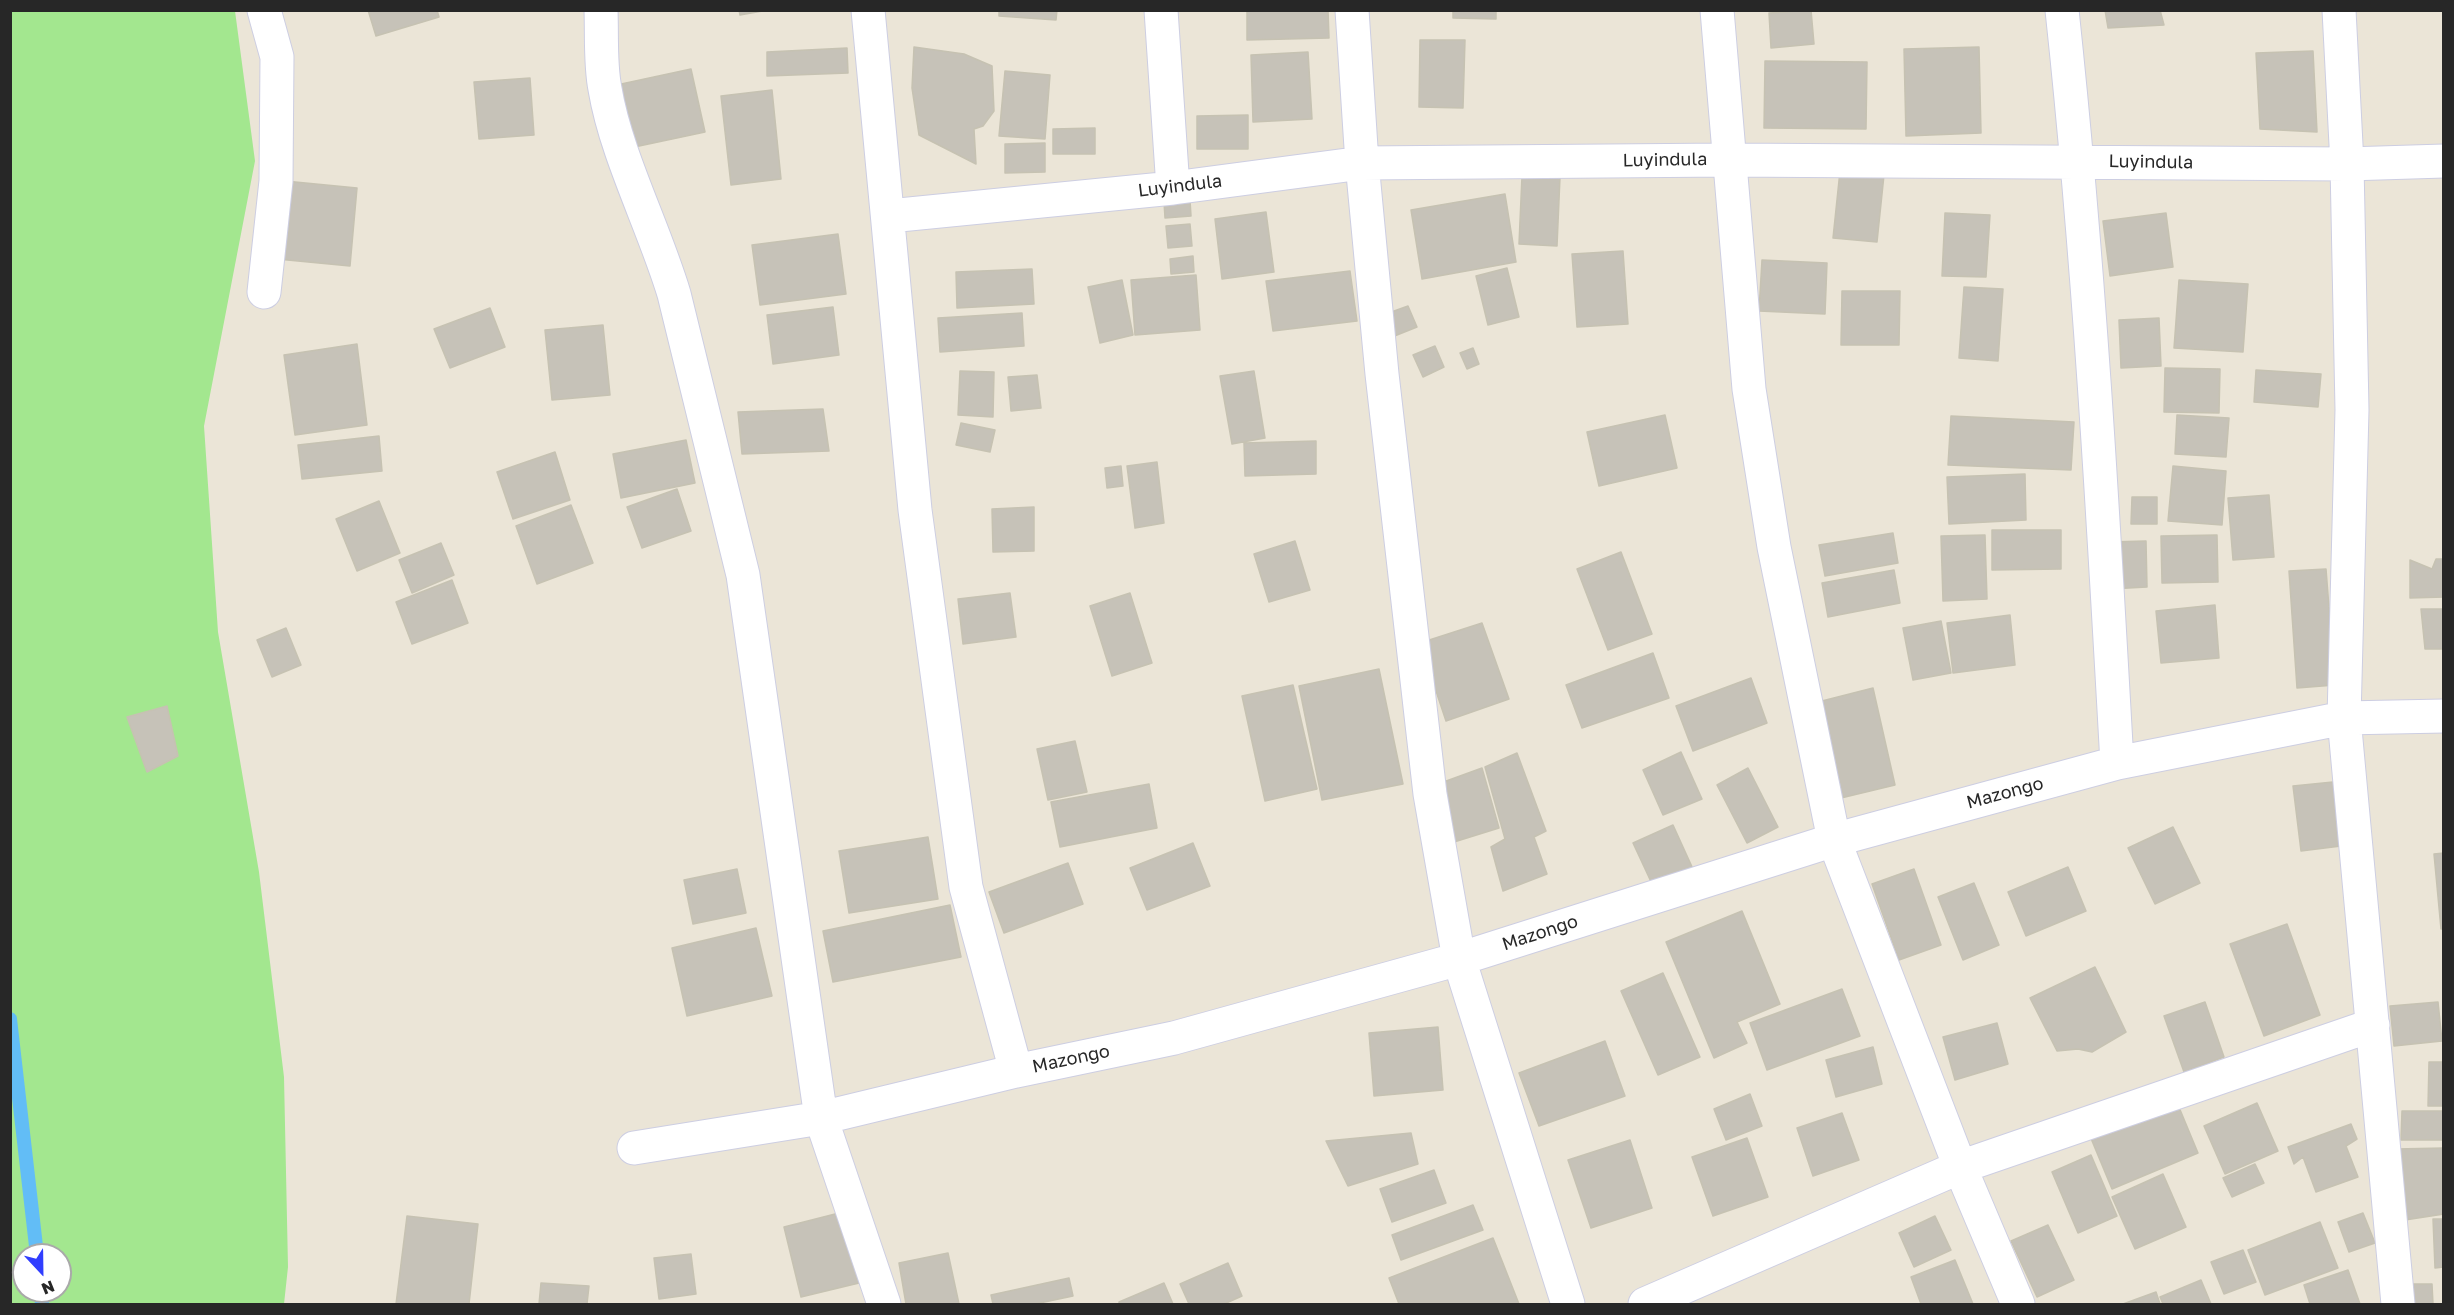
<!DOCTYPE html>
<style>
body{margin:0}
#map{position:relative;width:2454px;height:1315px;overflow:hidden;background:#ebe5d7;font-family:"Golos Text",sans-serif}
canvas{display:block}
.frame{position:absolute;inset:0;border:12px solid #272727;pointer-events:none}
.north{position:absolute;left:12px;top:1243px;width:60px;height:60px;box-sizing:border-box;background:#fff;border:2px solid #a9a9a9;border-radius:50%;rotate:158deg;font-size:16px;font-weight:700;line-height:24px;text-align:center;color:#272727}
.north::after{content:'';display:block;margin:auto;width:21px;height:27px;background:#313eff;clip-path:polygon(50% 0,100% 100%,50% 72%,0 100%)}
</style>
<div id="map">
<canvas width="2454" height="1315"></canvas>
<div class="frame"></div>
<div class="north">N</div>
</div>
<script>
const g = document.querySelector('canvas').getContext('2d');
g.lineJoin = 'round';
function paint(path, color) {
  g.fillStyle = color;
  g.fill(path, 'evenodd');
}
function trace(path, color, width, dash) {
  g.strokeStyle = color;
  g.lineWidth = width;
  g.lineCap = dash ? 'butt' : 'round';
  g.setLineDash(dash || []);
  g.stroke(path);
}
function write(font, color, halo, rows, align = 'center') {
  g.font = font + ' "Golos Text",sans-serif';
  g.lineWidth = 4.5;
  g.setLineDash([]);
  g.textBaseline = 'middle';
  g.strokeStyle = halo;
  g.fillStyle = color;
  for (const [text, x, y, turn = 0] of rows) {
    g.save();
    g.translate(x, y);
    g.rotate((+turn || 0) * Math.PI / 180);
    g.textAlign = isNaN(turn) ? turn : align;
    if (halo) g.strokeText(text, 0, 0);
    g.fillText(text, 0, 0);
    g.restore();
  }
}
paint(new Path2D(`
 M10 11H235L255 161 204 426 218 632 259 872 284 1077 288 1267 284 1304H11ZM24 1255H60V1291H24Z`), '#a3e78f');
trace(new Path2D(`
 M10 1019 37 1255
 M41 1291 42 1304`), '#62bdf6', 14);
const building = new Path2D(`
 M368 10H437L439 17 376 36Z
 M739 10H768L740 15Z
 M999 10H1057L1056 20 999 16Z
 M1247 10H1328L1329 38 1247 40Z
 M1453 10H1496V19L1453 18Z
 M1811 10 1814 44 1771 48 1769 13Z
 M2105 10H2160L2164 25 2108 28Z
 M1420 40H1465L1463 108 1419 107Z
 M914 47 964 54 992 66 994 111 983 126 974 129 976 164 919 135 912 88Z
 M1979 47 1981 133 1906 136 1904 49Z
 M847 48 848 73 767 76V52Z
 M2313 51 2317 132 2260 129 2256 53Z
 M1308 52 1312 119 1253 122 1251 55Z
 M1765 61 1867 62 1866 129 1764 128Z
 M691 69 705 132 625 149 612 86Z
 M1005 71 1050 75 1045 139 999 136Z
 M530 78 534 135 479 139 474 82Z
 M772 90 781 179 731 185 721 96Z
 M1248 115V149H1197V116Z
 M1095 128V154H1053V129Z
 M1045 143V172L1005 173V144Z
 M1840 171 1884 175 1877 242 1833 238Z
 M1522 176 1560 177 1557 246 1519 244Z
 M285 181 357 188 350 266 277 259Z
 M1505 194 1516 262 1422 279 1411 210Z
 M1190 200 1191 216 1165 218 1164 202Z
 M1266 212 1274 272 1222 279 1215 219Z
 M1945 213 1990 215 1986 277 1942 276Z
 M2166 213 2173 267 2110 276 2103 221Z
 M1190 224 1192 246 1168 248 1166 226Z
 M838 234 846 294 760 305 752 245Z
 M1623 251 1628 324 1577 327 1572 254Z
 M1193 256 1194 272 1171 274 1170 259Z
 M1762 260 1827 263 1825 314 1759 311Z
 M1507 268 1519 317 1488 325 1476 276Z
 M1032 269 1034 304 957 308 956 272Z
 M1350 271 1357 321 1273 331 1266 281Z
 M1196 275 1200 330 1135 335 1131 280Z
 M1122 280 1133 335 1100 343 1088 287Z
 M2179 280 2248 284 2243 352 2174 348Z
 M1964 287 2003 289 1998 361 1959 358Z
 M1842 291H1900L1899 345H1841Z
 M1408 306 1417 327 1392 337 1383 315Z
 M833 307 839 355 773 364 767 315Z
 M490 308 505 347 450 368 434 329Z
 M1022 313 1024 346 940 352 938 318Z
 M2159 318 2161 366 2121 368 2119 320Z
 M603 325 610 395 552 400 545 330Z
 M357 344 367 425 295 435 284 355Z
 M1435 346 1444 367 1423 377 1413 355Z
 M1473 348 1479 364 1467 369 1460 353Z
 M2165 368 2220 369 2219 413 2164 412Z
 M2256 370 2321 374 2318 407 2254 402Z
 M960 371 994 372 993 417 958 415Z
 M1254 371 1265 438 1232 444 1220 376Z
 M1037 375 1041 408 1011 411 1008 377Z
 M823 409 829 451 742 454 738 412Z
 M1665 415 1677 468 1599 486 1587 432Z
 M2177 415 2229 418 2226 457 2175 454Z
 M1951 416 2074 422 2071 470 1948 465Z
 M961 423 995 430 990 452 956 445Z
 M379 436 382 471 302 479 298 445Z
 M686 440 695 483 621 498 613 454Z
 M1316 441V474L1245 476 1244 443Z
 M555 452 570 500 513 519 497 472Z
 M1157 462 1164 523 1135 528 1127 466Z
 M1121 466 1123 486 1107 488 1105 468Z
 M2173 466 2226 471 2222 525 2168 521Z
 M2025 474 2026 520 1949 524 1947 477Z
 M677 489 691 531 642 548 627 507Z
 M2269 495 2274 557 2233 560 2228 498Z
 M2132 497H2157V524H2131Z
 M379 501 400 553 357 571 336 519Z
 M571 505 593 563 537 584 516 526Z
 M1034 507V551L993 552 992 509Z
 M1992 530H2061V569L1992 570Z
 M1893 533 1898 563 1825 576 1819 545Z
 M1985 535 1987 599 1943 601 1941 536Z
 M2217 535 2218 582 2162 583 2161 536Z
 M1295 541 1310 590 1269 602 1254 554Z
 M2146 541 2147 587 2110 589 2109 542Z
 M441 543 454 575 412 593 399 560Z
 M1621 552 1652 634 1608 650 1577 569Z
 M2436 559H2444V597L2410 598V560L2432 569Z
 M2326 569 2335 685 2297 688 2289 571Z
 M1894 570 1900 603 1828 617 1822 583Z
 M452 580 468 623 412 644 396 602Z
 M1010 593 1016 637 963 644 958 599Z
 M1130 593 1152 663 1112 676 1090 606Z
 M2215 605 2219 658 2161 663 2156 611Z
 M2421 609H2444V649H2425Z
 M2010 615 2015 665 1953 673 1947 623Z
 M1941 621 1951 673 1913 680 1903 628Z
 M1482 623 1509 699 1446 721 1420 643Z
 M286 628 301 665 272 677 257 640Z
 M1653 653 1669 698 1582 728 1566 685Z
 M1379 669 1403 784 1322 800 1299 686Z
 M1751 678 1767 723 1693 751 1676 706Z
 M1293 685 1317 789 1265 801 1242 696Z
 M1873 688 1895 785 1841 798 1818 702Z
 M167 706 178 756 147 772 127 717Z
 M1075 741 1087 792 1048 800 1037 749Z
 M1681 752 1702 799 1663 815 1643 770Z
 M1517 753 1546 831 1534 837 1547 874 1503 891 1491 847 1505 839 1485 767Z
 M1482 768 1499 828 1454 842 1438 784Z
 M1748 768 1778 827 1747 843 1717 785Z
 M2333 782 2341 846 2301 851 2293 786Z
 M1149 784 1157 828 1060 847 1051 802Z
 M1673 825 1693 869 1653 886 1633 843Z
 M2173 827 2200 883 2155 904 2128 848Z
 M928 837 938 899 849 913 839 851Z
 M1193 843 1210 886 1147 910 1130 868Z
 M2444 853V929H2441L2434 854Z
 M1068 863 1083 904 1004 933 989 892Z
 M2068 867 2086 911 2026 936 2008 892Z
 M737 869 746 913 693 924 684 880Z
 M1914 869 1941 945 1899 960 1872 884Z
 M1974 883 1999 945 1963 960 1938 897Z
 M950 905 961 957 833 982 823 931Z
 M1742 911 1780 1004 1737 1022 1747 1043 1714 1058 1666 942Z
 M2287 924 2320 1015 2264 1036 2230 944Z
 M756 928 772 996 687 1016 672 948Z
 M2095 967 2126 1032 2092 1052 2078 1049 2057 1051 2030 998Z
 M1663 973 1700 1057 1658 1075 1621 991Z
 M1842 989 1860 1036 1767 1070 1750 1023Z
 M2205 1002 2224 1057 2184 1072 2164 1016Z
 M2438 1002 2442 1041 2394 1046 2390 1006Z
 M1997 1023 2008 1064 1955 1080 1943 1037Z
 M1438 1027 1443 1090 1374 1096 1369 1033Z
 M1605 1041 1625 1096 1539 1126 1519 1073Z
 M1873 1047 1882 1084 1836 1097 1826 1060Z
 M2429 1062H2444V1106H2428Z
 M1750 1094 1762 1126 1726 1140 1714 1109Z
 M2176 1100 2198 1153 2112 1189 2090 1136Z
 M2257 1103 2278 1151 2225 1174 2204 1126Z
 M2402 1111H2444V1140H2401Z
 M1842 1113 1859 1160 1813 1176 1797 1128Z
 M2351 1124 2357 1139 2346 1146 2358 1177 2316 1192 2303 1157 2294 1164 2288 1147Z
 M1411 1133 1418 1164 1348 1186 1326 1141Z
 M1747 1138 1768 1197 1713 1216 1692 1157Z
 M1630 1140 1652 1208 1591 1228 1568 1160Z
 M2444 1148V1214L2405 1220 2395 1149Z
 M2091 1155 2117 1216 2078 1233 2052 1172Z
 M2255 1164 2264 1183 2232 1197 2223 1178Z
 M1434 1170 1446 1203 1392 1222 1380 1189Z
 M2163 1174 2186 1227 2135 1249 2112 1197Z
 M1473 1205 1483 1230 1401 1260 1392 1235Z
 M843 1212 859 1283 801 1297 784 1227Z
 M2363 1213 2375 1243 2349 1252 2338 1222Z
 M407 1216 478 1224 469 1304H396Z
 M1935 1216 1951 1250 1914 1267 1899 1233Z
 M2433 1219H2444V1267L2435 1268Z
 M2320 1222 2338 1268 2265 1295 2248 1250Z
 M2048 1225 2074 1280 2037 1297 2011 1241Z
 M1493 1238 1519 1304H1399L1389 1278Z
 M2243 1250 2256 1282 2224 1294 2211 1262Z
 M948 1253 959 1304H906L899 1263Z
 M691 1254 696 1294 659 1299 654 1258Z
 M1955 1260 1973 1304H1921L1911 1277Z
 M1228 1263 1242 1296 1224 1304H1189L1180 1284Z
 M2348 1270 2360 1304H2310L2304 1285Z
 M1069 1278 1073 1296 1035 1304H993L991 1295Z
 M2201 1280 2211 1304H2163L2160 1297Z
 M541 1283 589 1286 587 1304H539Z
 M1164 1283 1173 1304H1119V1302Z
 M2409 1284H2432L2433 1304H2410Z
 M2156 1292 2160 1304H2123Z`);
paint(building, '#c6c2b8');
trace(building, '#c6c2b2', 1.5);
const street = new Path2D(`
 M264 10 277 57 276 181 264 292
 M601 10C602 36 600 64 605 89 616 155 654 227 674 294L743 575 821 1118 884 1304
 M868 10 915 510 966 887 1016 1071
 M1161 10 1173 188
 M1352 10 1362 163 1382 374 1430 794 1459 959 1568 1304
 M1717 10 1749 389 1774 547 1834 840 1960 1167 2018 1304
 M2062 10C2089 261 2103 512 2117 763
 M2339 10 2347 164 2352 410 2344 718 2398 1304
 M889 216 1173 188 1362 163 1728 160 2347 164 2444 161
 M634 1148 821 1118 1016 1071 1174 1038 1459 959 1834 840 2117 763 2344 718 2444 716
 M1645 1304 1960 1167 2373 1025`);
trace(street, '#cdcee2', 35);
trace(street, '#fff', 33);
write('18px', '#272727', '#fff', [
 ["Luyindula",1665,160,-1],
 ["Luyindula",2151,162,1],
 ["Luyindula",1180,186,-7],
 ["Mazongo",2005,793,-15],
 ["Mazongo",1540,933,-18],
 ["Mazongo",1071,1059,-12]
]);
</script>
